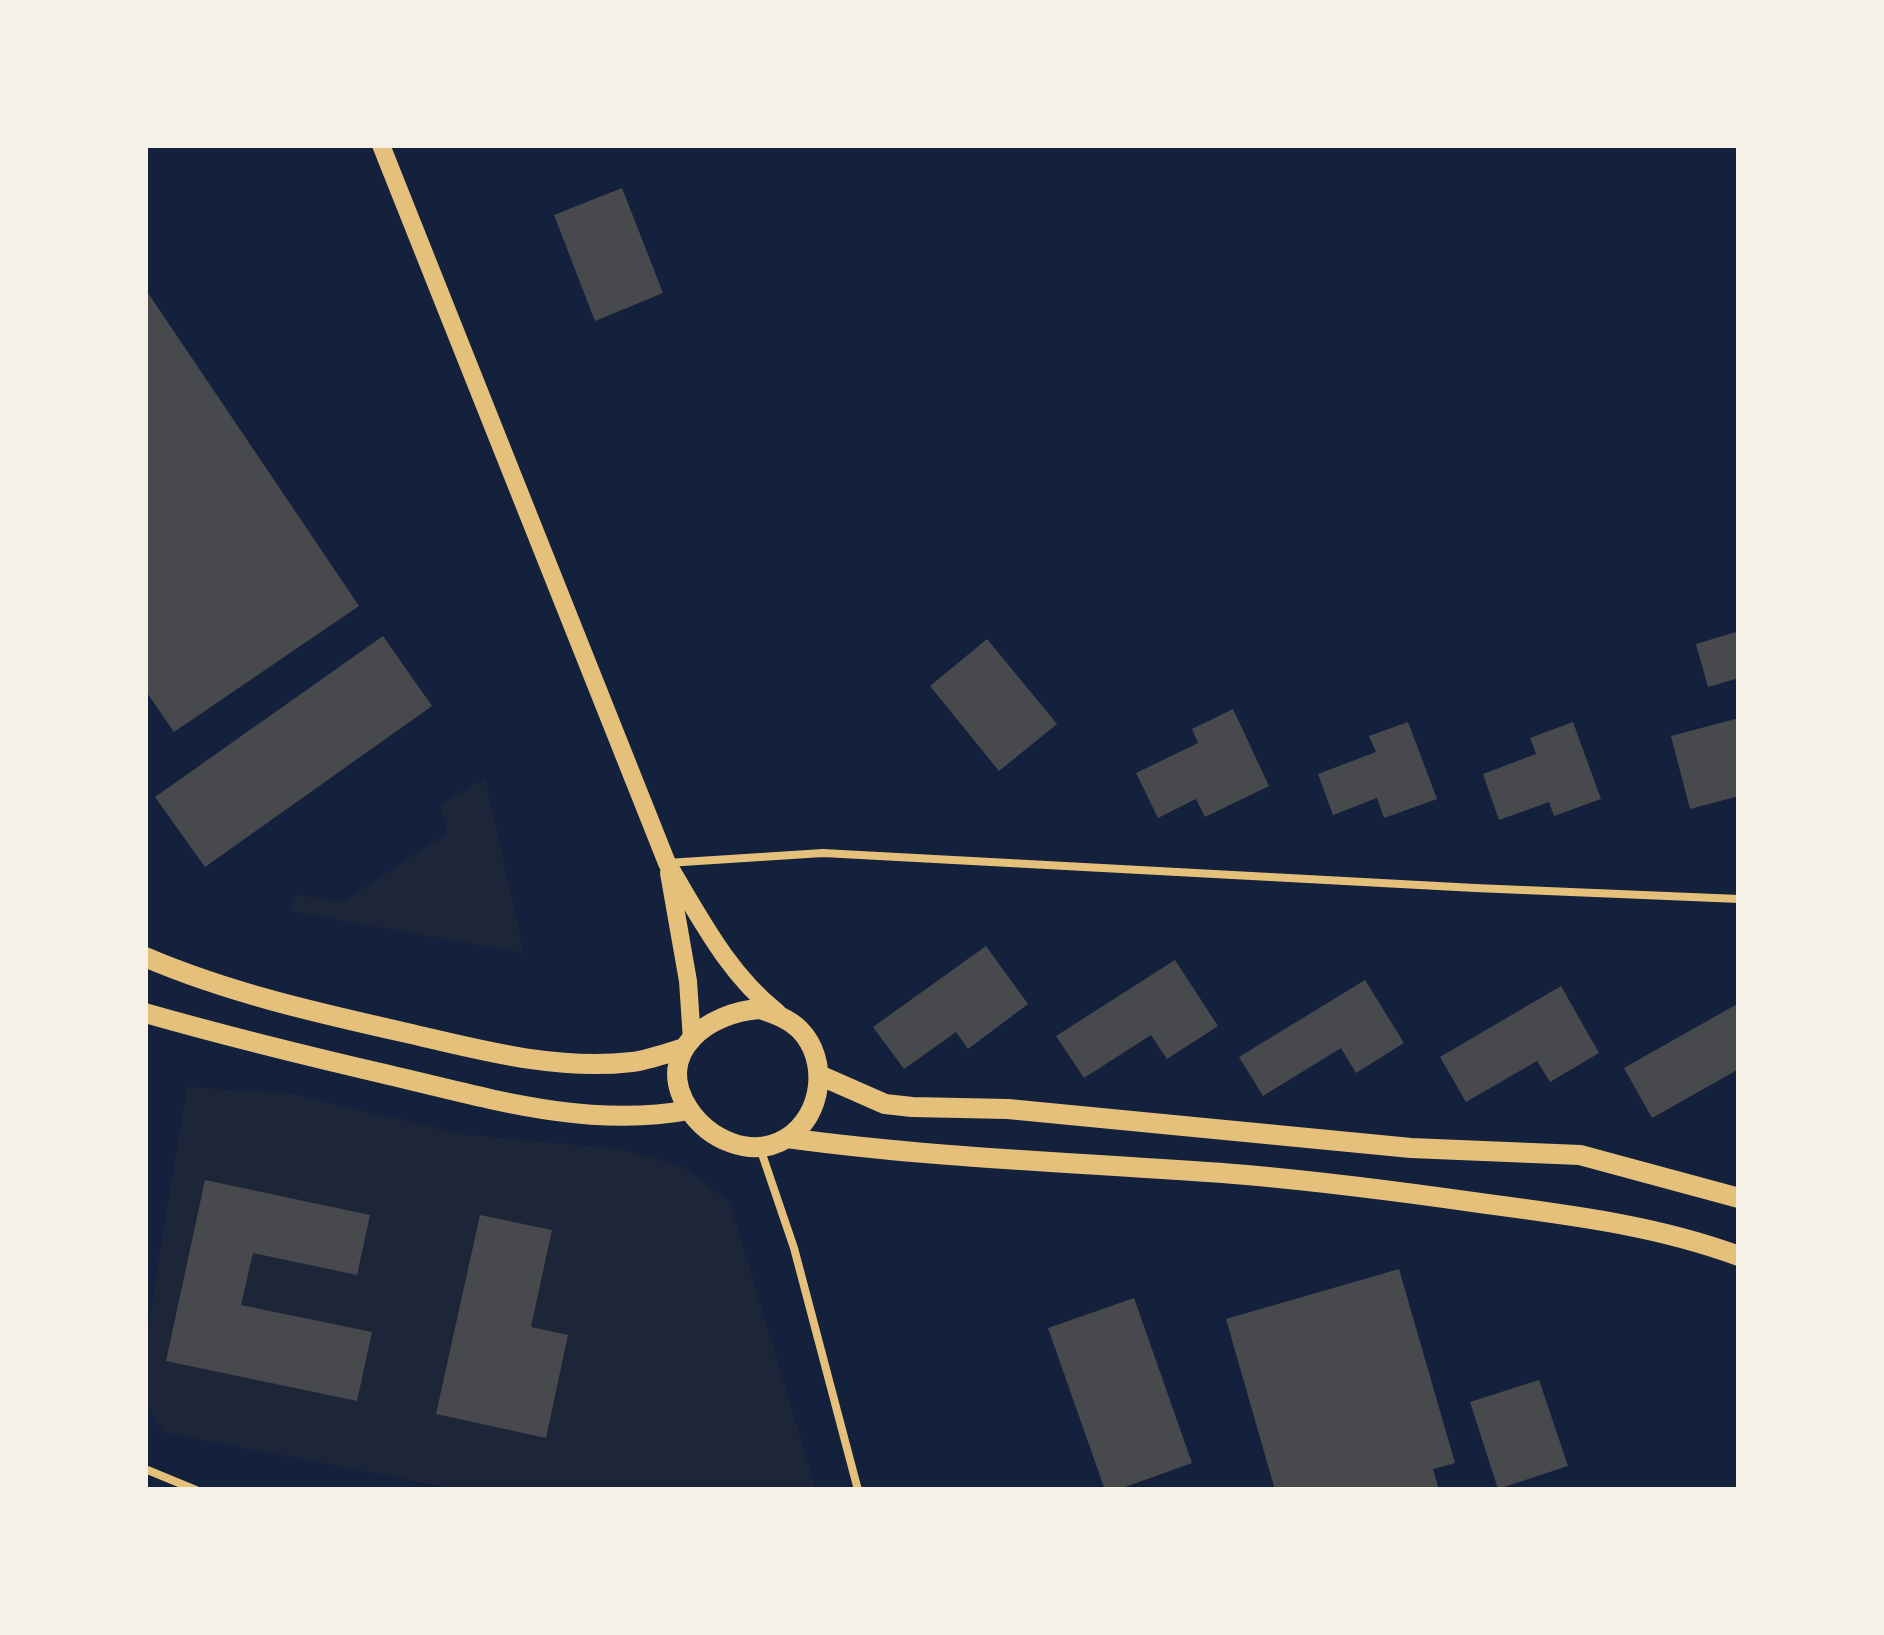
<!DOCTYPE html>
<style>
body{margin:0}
#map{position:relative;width:1884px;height:1635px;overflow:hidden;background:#14213d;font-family:"Noto Sans",sans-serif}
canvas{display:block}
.frame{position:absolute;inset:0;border:148px solid #f6f1e7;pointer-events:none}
</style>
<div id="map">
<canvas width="1884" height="1635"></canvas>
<div class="frame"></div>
</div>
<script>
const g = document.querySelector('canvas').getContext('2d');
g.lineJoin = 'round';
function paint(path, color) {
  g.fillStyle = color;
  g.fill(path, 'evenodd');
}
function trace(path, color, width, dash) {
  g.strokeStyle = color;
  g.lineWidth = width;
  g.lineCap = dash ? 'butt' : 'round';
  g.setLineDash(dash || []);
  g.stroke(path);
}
paint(new Path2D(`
 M485 778 524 953 289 911 297 895 343 902 448 833 440 805Z
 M187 1087 293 1094 460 1134 618 1149 684 1167 730 1203 816 1490H460L163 1432 145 1403V1345Z`), '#1d2539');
paint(new Path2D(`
 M622 188 663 293 595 321 554 215Z
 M148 293 359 606 174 732 145 690V295Z
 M1739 631V678L1708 687 1696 644Z
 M383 636 432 706 205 867 155 797Z
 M987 639 1057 724 999 771 930 686Z
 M1233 709 1269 786 1205 817 1196 799 1158 818 1136 773 1198 743 1192 729Z
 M1739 718V796L1690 809 1671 736Z
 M1408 722 1437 799 1384 818 1377 798 1333 815 1318 774 1376 752 1369 736Z
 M1573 722 1601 799 1554 816 1549 802 1499 820 1483 774 1536 754 1530 738Z
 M986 946 1028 1004 968 1049 956 1032 904 1069 873 1027Z
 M1175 960 1218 1026 1167 1059 1151 1035 1084 1078 1056 1036Z
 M1365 980 1404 1043 1356 1073 1341 1048 1263 1096 1239 1057Z
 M1561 986 1599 1053 1550 1082 1537 1061 1466 1102 1440 1057Z
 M1739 1003V1069L1652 1118 1624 1068Z
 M205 1180 370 1215 357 1275 253 1253 241 1305 372 1332 357 1401 166 1361Z
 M480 1215 552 1230 531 1327 568 1335 546 1438 436 1414Z
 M1399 1269 1455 1463 1433 1469 1439 1490H1275L1226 1319Z
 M1134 1298 1192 1463 1117 1490H1105L1048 1328Z
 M1539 1380 1568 1466 1498 1489 1470 1402Z`), '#48494c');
trace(new Path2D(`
 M667 863 823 853 1475 888 1739 899
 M760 1148 794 1248 858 1490
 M145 1469 196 1490`), '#e5c07b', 8);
trace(new Path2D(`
 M381 145 667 863C699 916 728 974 777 1012
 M669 873 688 981 692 1040`), '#e5c07b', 18);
trace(new Path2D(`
 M145 957C229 993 318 1013 407 1033 481 1050 556 1071 632 1062 649 1060 667 1053 684 1048
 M760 1009C775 1014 789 1019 800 1030 829 1060 823 1115 787 1138 751 1160 708 1139 688 1108 653 1052 709 1012 760 1009Z
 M145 1013C226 1036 307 1056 389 1075 487 1098 589 1129 689 1110
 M819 1075 885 1104 912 1107 1008 1109 1411 1148 1580 1155 1739 1198
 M787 1138C940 1159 1094 1163 1247 1175 1325 1182 1403 1192 1480 1203 1569 1215 1655 1225 1739 1256`), '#e5c07b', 20);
</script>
